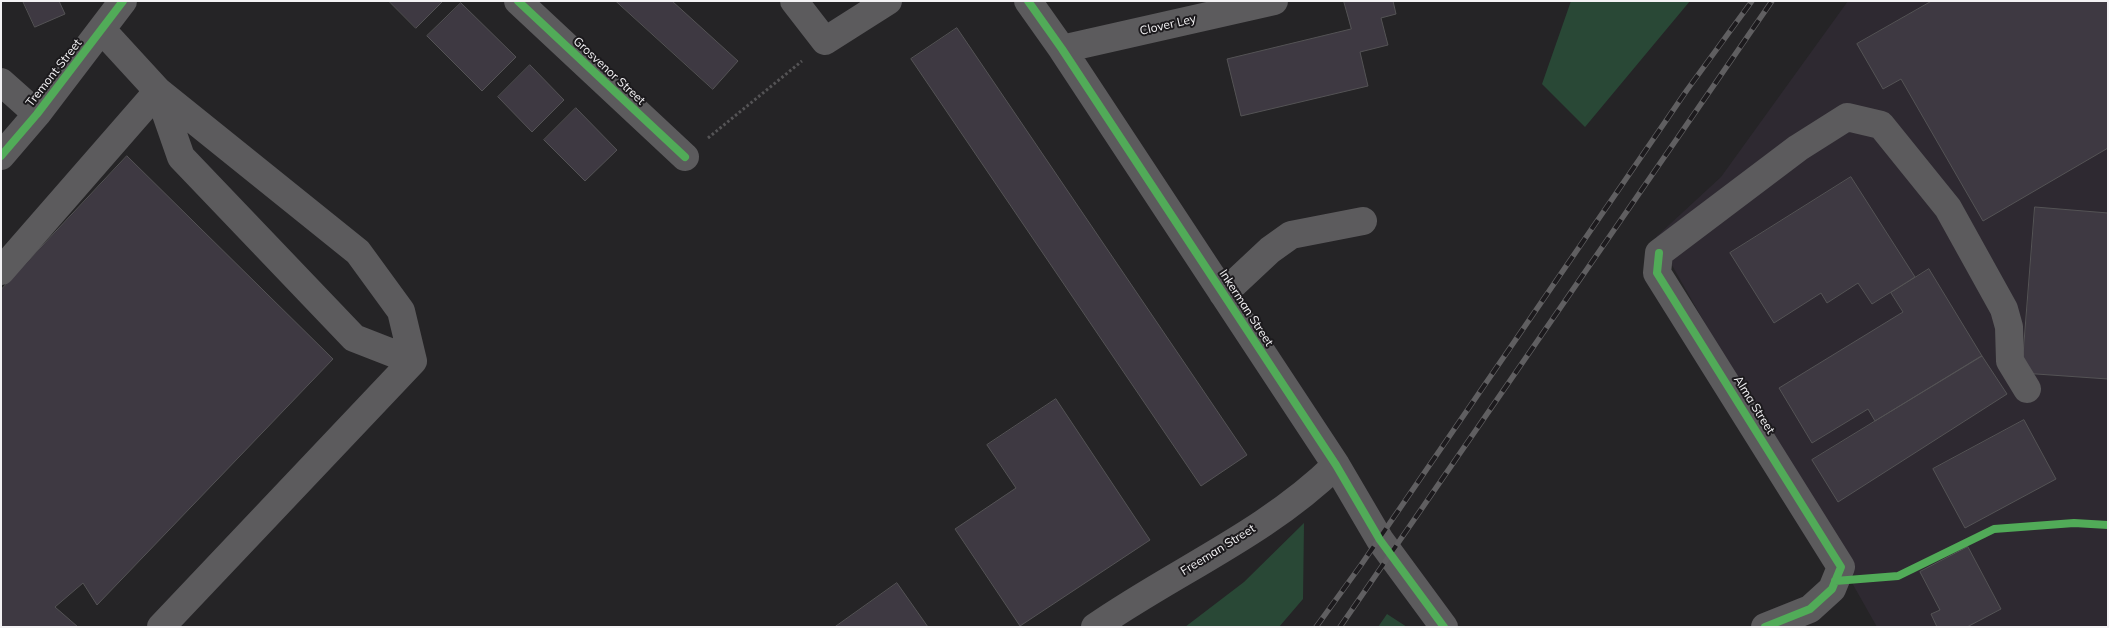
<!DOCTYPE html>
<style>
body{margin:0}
#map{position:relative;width:2109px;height:628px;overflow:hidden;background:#252426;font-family:Mulish,sans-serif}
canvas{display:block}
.frame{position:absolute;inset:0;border:2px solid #f3f2f4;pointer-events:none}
</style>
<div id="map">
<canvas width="2109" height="628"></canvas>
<div class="frame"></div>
</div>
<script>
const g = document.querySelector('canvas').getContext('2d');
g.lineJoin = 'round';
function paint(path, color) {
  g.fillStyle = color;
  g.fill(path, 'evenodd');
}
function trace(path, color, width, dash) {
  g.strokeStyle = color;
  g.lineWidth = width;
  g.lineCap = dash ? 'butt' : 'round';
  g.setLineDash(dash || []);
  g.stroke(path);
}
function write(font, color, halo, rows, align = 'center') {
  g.font = font + ' Mulish,sans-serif';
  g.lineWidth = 4;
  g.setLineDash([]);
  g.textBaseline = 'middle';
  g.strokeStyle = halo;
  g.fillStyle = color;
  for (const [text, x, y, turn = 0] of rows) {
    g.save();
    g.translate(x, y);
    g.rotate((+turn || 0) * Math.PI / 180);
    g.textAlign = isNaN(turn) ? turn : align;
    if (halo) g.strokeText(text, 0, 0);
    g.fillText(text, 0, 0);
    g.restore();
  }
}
paint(new Path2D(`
 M1848 1H2108V627H1877L1656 237 1721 177Z`), '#2e2931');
paint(new Path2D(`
 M1571 1H1690L1585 127 1542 84Z
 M1304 523 1303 599 1279 627H1185L1244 582Z
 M1387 614 1407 627H1378Z`), '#294836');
const building = new Path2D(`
 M23 1H59L65 14 35 27Z
 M389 1H443L416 28Z
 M616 1H672L738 61 713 89Z
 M1344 1H1393L1396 14 1381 18 1388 45 1360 52 1368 86 1241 116 1227 59 1351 29Z
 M1932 1H2108V148L1983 221 1901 79 1883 89 1857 44Z
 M461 3 516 57 482 91 427 36Z
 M957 28 1247 455 1201 486 911 59Z
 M530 65 564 100 532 132 498 97Z
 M576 108 617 150 585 181 544 140Z
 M127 156 333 359 97 605 83 583 55 607 78 627H1V290Z
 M1851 177 1915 277 1872 304 1858 283 1827 303 1821 293 1774 323 1730 253Z
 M2035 207 2108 213V379L2022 373Z
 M1929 269 1982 356 1875 421 1868 409 1812 443 1779 388 1903 312 1891 293Z
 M1982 356 2007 394 1838 502 1812 460Z
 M1056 399 1150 540 1020 626 955 529 1016 488 987 445Z
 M2024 420 2056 479 1965 528 1933 469Z
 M1968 547 2001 609 1967 627H1937L1931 614 1940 610 1920 572Z
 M897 583 928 627H835Z`);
paint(building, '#3e3942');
trace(building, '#545355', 1);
trace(new Path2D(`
 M708 138 802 61`), '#555456', 3, [2.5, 2.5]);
trace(new Path2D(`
 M518 1 685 157
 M794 1 825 41 888 1
 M1028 1 1062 49 1336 465 1380 540 1444 627
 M102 30 158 91 358 252 401 311 413 361 161 627
 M1062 49 1274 1
 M1 82 37 114
 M158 91 181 157 354 338 413 361
 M1 156 37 114 123 1
 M1 271 158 91
 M1223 294 1270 250 1291 235 1363 221
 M1095 627C1174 572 1267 533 1336 465
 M1765 627 1810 609 1832 589 1841 567 1657 273 1659 253 1798 148 1847 117 1881 125 1948 208 2004 309 2009 327 2010 361 2027 389`), '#5c5b5d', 28);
const rail = new Path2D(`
 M1316 627 1361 565 1687 90 1752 1
 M1340 627 1772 1`);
trace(rail, '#605f61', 5.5);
trace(rail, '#1c1a1d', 4, [11]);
trace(new Path2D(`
 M518 1 685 157
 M1028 1 1062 49 1336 465 1380 540 1444 627
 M1 156 37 114 123 1
 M1659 253 1657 273 1841 567 1832 589 1810 609 1765 627
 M1835 581 1898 576 1994 529 2074 523 2108 525`), '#51ab58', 8);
write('12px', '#f3f2f4', '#1c1a1d', [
 ["Clover Ley",1168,25,-13],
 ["Grosvenor Street",609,71,43],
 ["Tremont Street",54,73,-52],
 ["Inkerman Street",1246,308,57],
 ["Alma Street",1754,405,58],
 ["Freeman Street",1218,550,-32]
]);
</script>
